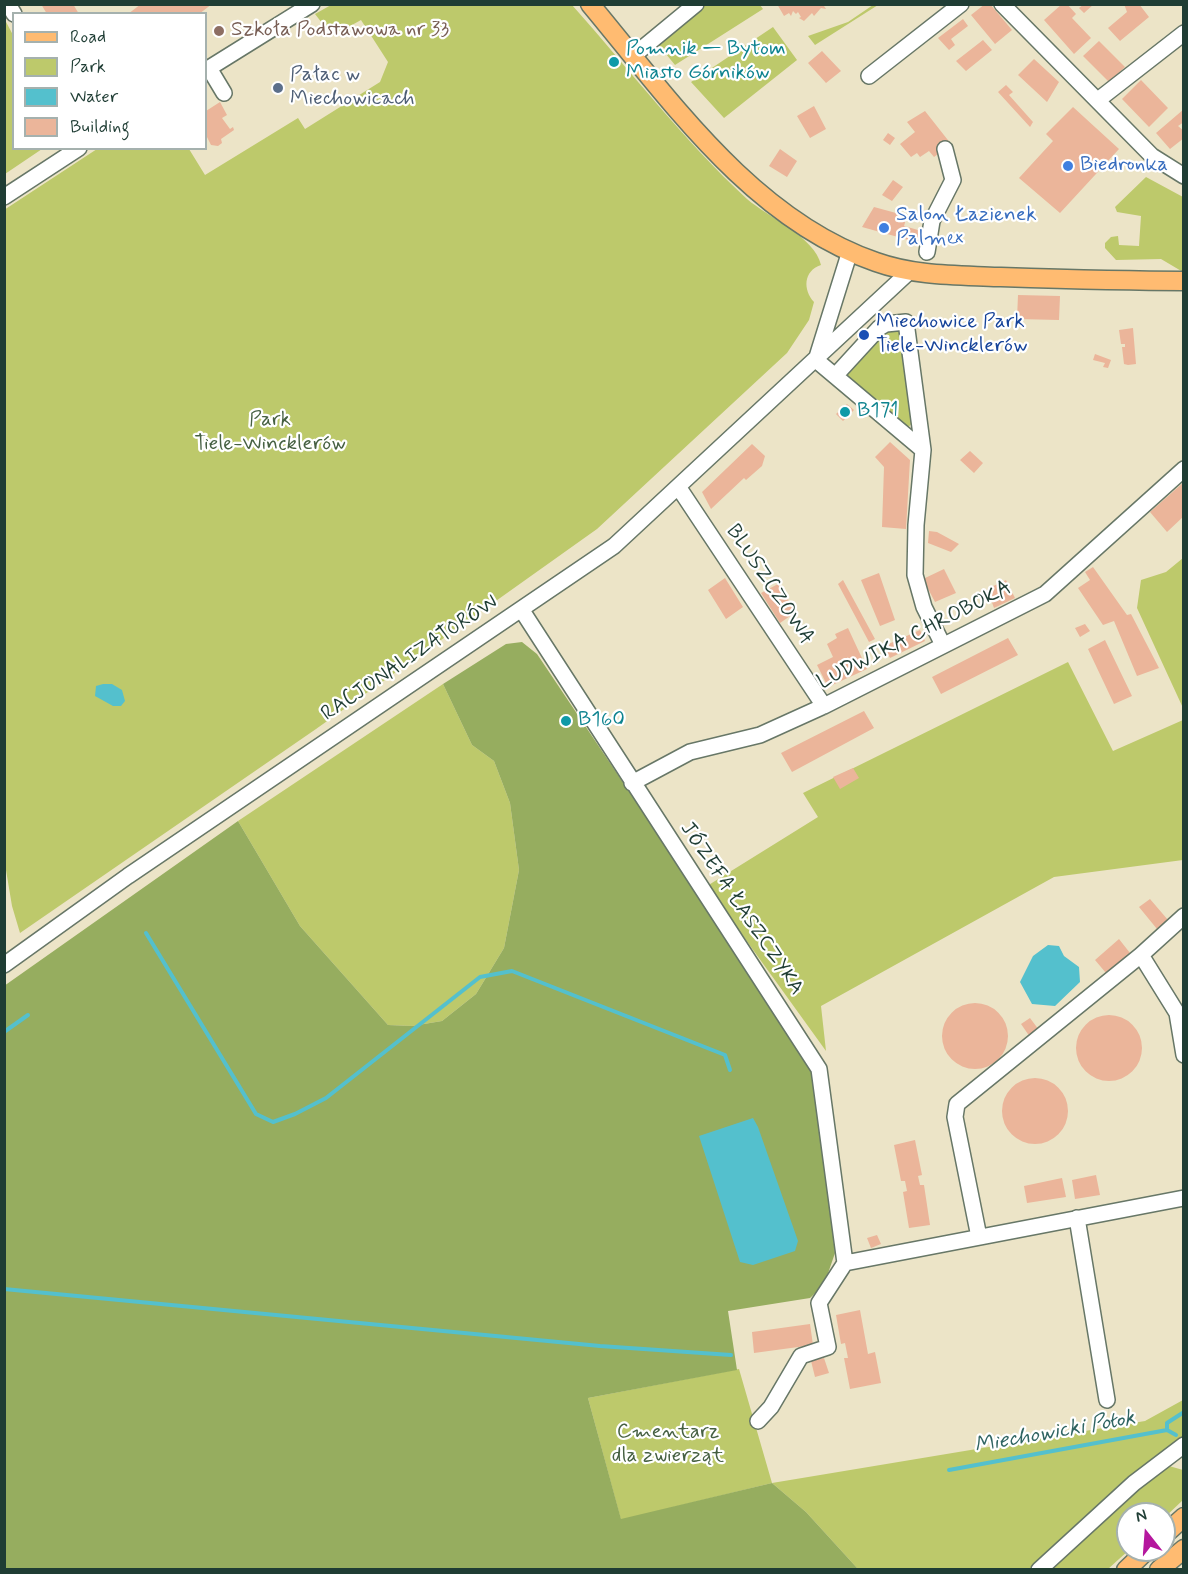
<!DOCTYPE html>
<meta charset="utf-8">
<style>
body{margin:0}
#map{position:relative;width:1188px;height:1574px;overflow:hidden;background:#ece4c7;font-family:Mynerve,sans-serif}
canvas{display:block}
.frame{position:absolute;inset:0;border:6px solid #1f3d34;pointer-events:none}
.legend{position:absolute;left:12px;top:12px;width:195px;height:138px;box-sizing:border-box;background:#fff;border:2px solid #a5b1ae;margin:0;padding:8px 10px;list-style:none;font-size:18px;color:#1f3d34}
.legend li{display:flex;align-items:center;gap:12px;height:30px}
.legend b{width:30px;border:2px solid #a5b1ae}
.north{position:absolute;left:1116px;top:1502px;width:60px;height:60px;box-sizing:border-box;background:#fff;border:2px solid #a5b1ae;border-radius:50%;rotate:343deg;font-size:16px;font-weight:700;line-height:24px;text-align:center;color:#1f3d34}
.north::after{content:'';display:block;margin:auto;width:21px;height:27px;background:#b5179e;clip-path:polygon(50% 0,100% 100%,50% 72%,0 100%)}
</style>
<div id="map">
<canvas width="1188" height="1574"></canvas>
<div class="frame"></div>
<ul class="legend">
<li><b style="height:8px;background:#ffbb71"></b>Road</li>
<li><b style="height:16px;background:#bdc96b"></b>Park</li>
<li><b style="height:16px;background:#54c0cd"></b>Water</li>
<li><b style="height:16px;background:#ebb59a"></b>Building</li>
</ul>
<div class="north">N</div>
</div>
<script>
const g = document.querySelector('canvas').getContext('2d');
g.lineJoin = 'round';
function paint(path, color) {
  g.fillStyle = color;
  g.fill(path, 'evenodd');
}
function trace(path, color, width, dash) {
  g.strokeStyle = color;
  g.lineWidth = width;
  g.lineCap = dash ? 'butt' : 'round';
  g.setLineDash(dash || []);
  g.stroke(path);
}
function write(font, color, halo, rows, align = 'center') {
  g.font = font + ' Mynerve,sans-serif';
  g.lineWidth = 4.5;
  g.setLineDash([]);
  g.textBaseline = 'middle';
  g.strokeStyle = halo;
  g.fillStyle = color;
  for (const [text, x, y, turn = 0] of rows) {
    g.save();
    g.translate(x, y);
    g.rotate((+turn || 0) * Math.PI / 180);
    g.textAlign = isNaN(turn) ? turn : align;
    if (halo) g.strokeText(text, 0, 0);
    g.fillText(text, 0, 0);
    g.restore();
  }
}
paint(new Path2D(`
 M331 5H572C630 70 683 140 747 199 768 217 815 237 821 265 803 271 803 290 814 302L809 320 787 353 597 529 316 729 20 933 12 906 4 858V210L97 149H189L205 175 298 118 305 129 380 82 388 62 361 20 332 36 315 14Z
 M704 5H760L763 9 675 65 657 43Z
 M873 5H878L815 45 808 36 848 22Z
 M5 20 13 35 14 148 42 149 5 174Z
 M773 27 797 60 724 118 691 82Z
 M1146 177 1183 197V272L1161 259 1116 260 1105 248V243L1111 237 1118 236 1119 245 1139 246 1141 216 1117 212 1115 207Z
 M899 330 912 423 907 429 845 376 880 332Z
 M1183 558V708L1137 608 1141 580 1166 572Z
 M1068 662 1113 751 1183 720V860L1054 877 821 1006 826 1051 707 886 818 817 803 793Z
 M443 684 472 745 494 761 510 803 519 870 504 948 476 994 442 1021 412 1026 388 1025 300 926 238 821Z
 M739 1369 772 1483 1145 1421 1183 1400V1437L1161 1452 1029 1569H858L806 1512 772 1483 621 1520 588 1398Z
 M1169 1466 1183 1470V1500L1164 1518V1514H1128L1129 1550 1108 1569 1051 1570 1161 1469Z`), '#bdc96b');
paint(new Path2D(`
 M522 642 537 654 809 1060 814 1073 835 1253 824 1285 810 1298 728 1311 737 1370 588 1398 621 1519 772 1483 806 1512 858 1569H5L4 986 238 821 300 926 388 1025 412 1026 442 1021 476 994 504 948 519 870 510 803 494 761 472 745 443 684 506 644Z`), '#96ad5f');
paint(new Path2D(`
 M103 684H112L122 690 125 701 121 706H113L95 696 96 686Z
 M1048 945 1059 946 1064 956 1079 967 1080 982 1055 1006 1032 1004 1020 982 1033 956Z
 M753 1118 758 1127 798 1241 795 1251 753 1265 740 1262 699 1136Z`), '#54c0cd');
trace(new Path2D(`
 M146 933 256 1114 273 1122 295 1114 326 1098 480 977 512 971 725 1055 730 1070
 M4 1032 28 1015
 M4 1289 600 1346 731 1355
 M1167 1430V1423L1184 1412
 M949 1470 1167 1430 1176 1435`), '#54c0cd', 4);
paint(new Path2D(`
 M41 4H73L79 14H47Z
 M141 4H212L199 14H128Z
 M777 4H826L824 6 826 9 821 8 814 16 812 13 804 21 799 18 801 17 798 12 796 14 793 11 791 16 789 13 784 16Z
 M985 4H990L1012 30 995 44 971 15Z
 M1062 4H1067L1076 14 1072 18 1091 38 1074 54 1044 20Z
 M1084 4H1094L1084 13 1079 8Z
 M1124 4H1139L1149 17 1120 41 1108 28 1127 12Z
 M963 19 968 26 951 39 955 45 949 50 938 38Z
 M983 40 992 50 966 71 956 61Z
 M1099 41 1125 67 1109 82 1083 56Z
 M822 51 841 71 826 83 808 63Z
 M1034 59 1059 82 1047 102 1018 75Z
 M1141 80 1168 108 1149 127 1122 99Z
 M1006 85 1013 92 1009 95 1033 122 1030 127 998 92Z
 M220 102 227 115 222 118 230 129 233 127 234 130 221 139 222 143 218 146 211 145 206 135V111Z
 M814 106 826 129 810 138 797 116Z
 M1073 107 1119 149 1060 213 1019 178 1053 141 1046 134Z
 M1184 109V122L1178 126 1184 131V138L1170 149 1156 133Z
 M925 111 951 144 934 157 929 151 920 157 917 153 911 157 900 144 915 132 907 122Z
 M888 133 895 138 890 145 883 140Z
 M780 149 797 161 787 177 769 166Z
 M893 180 903 187 892 201 882 195Z
 M874 207 907 216 904 226 925 232 923 244 862 227Z
 M1018 295 1060 296 1059 320 1017 319Z
 M1133 328 1136 364 1128 365 1124 364 1122 347H1125V344H1121L1119 330Z
 M1095 354 1111 360 1108 368 1103 367 1105 363 1093 360Z
 M847 404 854 410 843 421 836 414Z
 M890 442 910 460 906 529 882 527 884 467 875 457Z
 M752 444 765 456 762 466 746 480 744 478 711 509 702 492Z
 M970 451 983 463 974 473 960 460Z
 M1184 482V516L1167 532 1150 512Z
 M929 531 937 532 959 544 951 552 928 543Z
 M1093 567 1127 615 1131 614 1159 668 1137 676 1114 621 1103 625 1078 588 1090 580 1085 572Z
 M944 569 956 593 935 602 923 579Z
 M879 573 895 620 880 626 861 580Z
 M725 578 743 607 726 619 708 590Z
 M843 580 875 639 869 642 838 584Z
 M1006 580 1015 598 994 608 987 589Z
 M778 584 796 612 780 623 761 593Z
 M1085 624 1090 631 1080 637 1075 628Z
 M848 628 867 669 828 687 817 665 833 657 827 644 837 638 835 634Z
 M920 630 925 641 890 658 884 646Z
 M1008 638 1018 655 941 694 932 677Z
 M1105 640 1132 696 1114 704 1088 649Z
 M864 711 874 728 792 772 781 753Z
 M568 714 572 722 564 727 559 719Z
 M853 768 859 778 840 789 833 777Z
 M1150 899 1168 920 1157 929 1139 907Z
 M1119 939 1130 953 1106 973 1095 960Z
 M942 1036a33 33 0 1 1 66 0a33 33 0 1 1-66 0Z
 M1076 1048a33 33 0 1 1 66 0a33 33 0 1 1-66 0Z
 M1030 1018 1039 1030 1030 1037 1021 1024Z
 M1002 1111a33 33 0 1 1 66 0a33 33 0 1 1-66 0Z
 M915 1140 922 1175 918 1176 920 1185H924L930 1225 909 1228 903 1192 907 1191 905 1181H901L894 1145Z
 M1096 1175 1100 1195 1075 1199 1072 1180Z
 M1062 1178 1066 1197 1027 1203 1024 1186Z
 M877 1235 881 1244 871 1248 867 1238Z
 M860 1310 868 1354 875 1352 881 1383 850 1389 844 1358H848L845 1343 841 1344 836 1315Z
 M810 1324 813 1345 754 1353 752 1332Z
 M824 1358 829 1373 815 1377 811 1361Z`), '#ebb59a');
const minor = new Path2D(`
 M8 4 14 14
 M1002 4 1152 156 1184 176
 M633 56 696 4
 M209 68 224 93
 M206 70 312 4
 M869 76 961 4
 M1098 100 1184 33
 M4 197 79 148
 M927 252 932 221 953 180 945 149
 M817 357 850 251
 M816 360 923 450
 M835 376 879 328 886 324 906 322 923 450 916 525 915 575 924 607 943 645
 M679 488 824 706
 M521 609 819 1069 845 1263
 M632 783 690 752 760 735 824 706 1045 594 1184 469
 M1141 955 1184 916
 M4 965 128 876 614 546 910 271
 M1077 1218 1107 1400
 M979 1237 955 1117 957 1104 1141 955 1177 1013 1184 1055
 M758 1421 771 1407 801 1356 828 1347 819 1303 845 1263 1184 1198
 M1039 1570 1134 1483 1184 1445`);
const major = new Path2D(`
 M590 4C670 100 753 220 876 262 915 276 957 275 998 277 1060 279 1121 281 1184 281
 M1164 1535 1184 1517
 M1126 1570 1147 1550
 M1159 1570 1184 1549`);
trace(minor, '#677767', 18);
trace(major, '#677767', 21);
trace(minor, '#fff', 15);
trace(major, '#ffbb71', 18);
for (const [x, y, r, color] of [
 [219,31,6,"#8d6e63"],
 [614,62,6,"#0f9aa8"],
 [278,88,6,"#5c6f8a"],
 [1068,166,6,"#3f7fe0"],
 [884,228,6,"#3f7fe0"],
 [864,335,6,"#1a4fb4"],
 [845,412,6,"#0f9aa8"],
 [566,721,6,"#0f9aa8"]
]) {
  const dot = new Path2D();
  dot.arc(x, y, r, 0, 2 * Math.PI);
  g.fillStyle = color;
  g.fill(dot);
  trace(dot, '#fff', 2);
}
write('21px', '#785e54', '#fff', [
 ["Szkoła Podstawowa nr 33",231,31]
], 'left');
write('21px', '#0d838f', '#fff', [
 ["Pomnik — Bytom",626,50],
 ["Miasto Górników",626,74],
 ["B171",857,412],
 ["B160",578,721]
], 'left');
write('21px', '#4e5e75', '#fff', [
 ["Pałac w",290,76],
 ["Miechowicach",290,100]
], 'left');
write('21px', '#366cbe', '#fff', [
 ["Biedronka",1080,166],
 ["Salon Łazienek",896,216],
 ["Palmex",896,240]
], 'left');
write('21px', '#164399', '#fff', [
 ["Miechowice Park",876,323],
 ["Tiele-Wincklerów",876,347]
], 'left');
write('21px', '#466042', '#fff', [
 ["Park",270,421],
 ["Tiele-Wincklerów",270,445],
 ["Cmentarz",668,1433],
 ["dla zwierząt",668,1457]
]);
write('21px', '#1f3d34', '#fff', [
 ["BLUSZCZOWA",769,585,56],
 ["LUDWIKA CHROBOKA",915,636,-27],
 ["RACJONALIZATORÓW",410,659,-34],
 ["JÓZEFA ŁASZCZYKA",741,909,56]
]);
write('italic 22px', '#2f6462', '#fff', [
 ["Miechowicki Potok",1055,1433,-10]
]);
</script>
